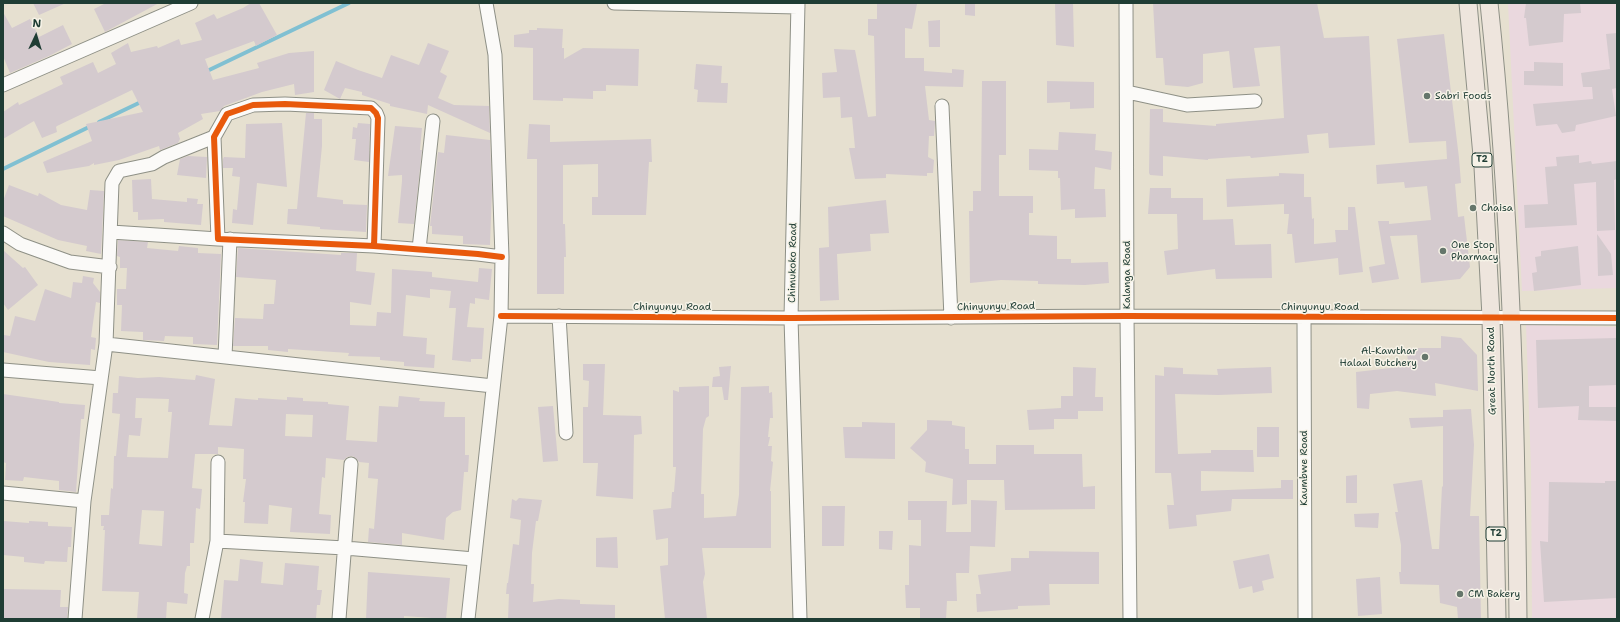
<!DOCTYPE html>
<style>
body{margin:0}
#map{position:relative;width:1620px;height:622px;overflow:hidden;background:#e6e0d0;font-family:"Shantell Sans",sans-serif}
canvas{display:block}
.frame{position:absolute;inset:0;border:4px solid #1f3d34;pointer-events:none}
.north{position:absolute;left:16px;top:16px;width:40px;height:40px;-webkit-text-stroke:3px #f7f3e8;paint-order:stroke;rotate:4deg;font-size:11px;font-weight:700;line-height:16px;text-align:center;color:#1f3d34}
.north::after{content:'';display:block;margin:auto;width:14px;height:18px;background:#1f3d34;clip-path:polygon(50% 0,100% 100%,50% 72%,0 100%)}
</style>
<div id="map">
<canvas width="1620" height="622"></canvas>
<div class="frame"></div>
<div class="north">N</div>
</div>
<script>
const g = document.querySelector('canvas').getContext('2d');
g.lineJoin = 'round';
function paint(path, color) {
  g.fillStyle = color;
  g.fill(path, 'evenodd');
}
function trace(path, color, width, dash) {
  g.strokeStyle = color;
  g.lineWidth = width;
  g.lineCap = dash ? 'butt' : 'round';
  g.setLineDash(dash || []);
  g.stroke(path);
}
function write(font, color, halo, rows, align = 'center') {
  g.font = font + ' "Shantell Sans",sans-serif';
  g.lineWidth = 3;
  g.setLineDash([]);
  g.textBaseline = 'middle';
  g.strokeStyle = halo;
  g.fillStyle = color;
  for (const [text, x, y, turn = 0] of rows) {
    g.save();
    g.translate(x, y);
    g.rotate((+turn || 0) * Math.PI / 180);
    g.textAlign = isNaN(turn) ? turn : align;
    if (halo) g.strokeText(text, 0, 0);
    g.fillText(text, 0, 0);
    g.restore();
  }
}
paint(new Path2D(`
 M1508 3H1617V288L1522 291Z
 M1526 325 1617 327V619H1532L1531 468Z`), '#ead8de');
trace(new Path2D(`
 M205 72 349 3
 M99 122 143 101
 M3 169 91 126`), '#80c0d2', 4);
paint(new Path2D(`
 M33 3H66L39 15Z
 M106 3H159L105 32 94 9Z
 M251 3H259L277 35 256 46 254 41 205 59 213 80 259 68 257 63 289 53 314 51V92L295 95 294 84 262 92 224 106 220 111 201 114 203 119 178 133 180 139 178 143 160 150 159 146 119 160 94 165V163L89 166 47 173 43 162 92 141 86 124 143 112 132 90 57 126 56 127 57 132 42 138 34 121 3 139V112L18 102 19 105 63 84 60 77 93 62 98 73 116 64 111 53 128 43 131 52 157 46 158 48 179 39 181 45 202 40 195 23 214 14 217 19 243 8Z
 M877 3 917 4 912 29 905 28V58H924V71L952 73V69L964 70 963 87 925 86 929 120 935 121V123L934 136H929L928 157 934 160 933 173H927V176L886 174V178L855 179 849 148H855L852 117 841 118 840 97 823 98 822 73 837 72 834 49 855 50 868 117 876 116 874 36 868 35V19H877Z
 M965 3H975V16L965 15Z
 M1055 3H1073L1074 47 1056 45Z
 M1153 3H1317L1324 38 1369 36 1375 145 1329 148 1328 133 1307 135 1309 153 1251 158 1250 156 1208 159V160L1163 156V176L1150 175 1149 173 1150 109H1163V122L1216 126V124L1284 118 1280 46 1254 48 1260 86 1233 88 1229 51 1203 54V83L1188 87 1165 85 1163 58H1156Z
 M1526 3H1580L1581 13 1564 14 1563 42 1529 46 1526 18H1524Z
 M3 12 12 28 30 19 39 37 63 25 72 44 49 56 10 73 3 56Z
 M940 20V47H929L928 21Z
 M537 28 563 29 562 48H564V59L583 48 639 49 638 86 606 85V91H593V99L563 98V101L533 100V48L514 47V35L529 33V30H537Z
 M1617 33V88L1612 89 1616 116 1576 125 1575 131 1562 133 1557 124 1536 126 1533 104 1593 99 1592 87H1583L1581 73 1610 69 1606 34Z
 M1444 34 1459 158 1461 183 1455 184 1458 217 1464 216 1470 267 1460 279 1421 283 1417 235 1390 236 1399 279 1372 283 1369 267 1385 264 1378 221H1389V224L1431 220 1427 186 1405 188 1404 182 1377 184 1376 165 1447 159 1446 141 1409 143 1397 39Z
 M428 43 449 51 440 72 447 76 438 98 454 105 489 106 490 133 428 105 427 114 390 106V104L362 95V92L345 88 340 99 324 90 336 61 358 70 382 78 391 55 419 65Z
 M1534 62 1563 63V86L1524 85V71H1534Z
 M696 64 722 66 721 83H728L727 103 697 102 698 90 694 89Z
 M982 81H1006V155H999V196H1033V213H1029V235L1057 236V259H1071V263L1108 262 1109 283 1085 285 1038 284V281L1001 280 970 283 969 211H973V191H981Z
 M1047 81 1094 82V108L1070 109V102L1047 103Z
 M306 113H314V119H322V146L317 197 343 200V204L367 205 366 232 336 230 320 229V227L287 224 288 209H297Z
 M282 123 287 187 257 183 253 225 232 223 233 209 237 210 240 177 232 176 233 168H223V159L224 157 245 158 246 124Z
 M358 123 370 124 369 162 354 160 356 139H352L353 127 357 128Z
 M529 124 550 125V142L651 139 652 162H649L646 215H592V197H598V164L563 165V224H565L566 257H564V294H537V159H527Z
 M395 126 422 128 420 150H422L414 224 398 223 402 181V175L388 176Z
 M1059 132 1096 134 1095 150 1112 152 1111 170 1095 167 1094 189H1105L1106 217 1075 218V209L1061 210 1060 178H1058V171L1029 170V149L1058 150Z
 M446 135 490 140 492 190 490 245 463 244V236L432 234V226H430L438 152 444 153Z
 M1579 155V163L1591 161 1592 164 1617 161V179L1614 180 1615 230 1597 231 1596 182 1574 184 1577 225 1525 228 1524 205 1548 204 1545 167 1557 166 1556 157Z
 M188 156 207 157 206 178 177 175 180 159Z
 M1279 173 1304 174V197H1311L1312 219 1314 218V244L1336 242 1335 230H1348V207H1355L1363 272 1339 275 1338 258 1295 263 1292 234H1287L1289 214H1284V204L1227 207 1226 179 1279 176Z
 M151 179 152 199 187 202V198L198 199 197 204H203L201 225 164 222V219L138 220V212H133L132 180Z
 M9 185 38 196 39 193 61 205 87 210 90 190 104 191 101 254 86 251 87 246 58 240 3 216V201Z
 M1150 188H1171V198H1203V220L1233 219 1235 245 1271 244 1272 278 1216 279 1215 269 1167 275 1164 251 1178 249 1177 214H1148Z
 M886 200 889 233 870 234 871 251 837 254 839 300 820 301 819 248 829 247 828 207Z
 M1597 234 1611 254 1613 275 1598 276Z
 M118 240 148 242 147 248 178 251 179 246 198 248V253L221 254 217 345 193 344V337L165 336 164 341 143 340V332L121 331 122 305H117V289H126L127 268H120V257L117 256Z
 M1578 246 1581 285 1534 291 1532 273 1537 272 1535 257 1541 256V251Z
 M238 248 341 255V253H357L356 271 375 273 371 305 350 302V325L376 326 377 312 391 313 392 269 432 272V277L478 282 479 268 492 269 489 300 475 298V304L470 303 467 327 484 328 482 359H471V362L452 360 456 308H449L451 291 430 289V298L406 295 403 336 427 338 426 354 435 355 434 368 404 366V362L380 360V357L348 356 349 353 288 349V352L268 350V346H233L235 318 263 319 264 304H274L276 280 236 277Z
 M3 250 23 268 25 267 38 285 8 310 3 303Z
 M83 276 94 278 93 283 100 292V303L96 302 91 337 96 338 95 350 91 349 90 365 49 362 3 352 4 335 10 336 15 316 35 321 45 289 71 298 73 282 82 283Z
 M1441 336 1461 338 1477 355 1478 391 1435 383 1436 396 1397 391 1370 394 1369 409 1357 408 1356 372 1408 366 1407 348H1441Z
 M1617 338V385L1589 386V407H1617V421L1578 420 1579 406 1538 408 1536 340Z
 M583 364H605L603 415 641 416 642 434 634 435 633 499 596 496 598 463H583V407H588L589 381 583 380Z
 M731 366 728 400H724L722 387H712L713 377 720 376 719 367Z
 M1073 367 1096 368 1095 397H1103V411H1078V419H1054V429L1029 430 1027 410 1061 408V396H1073Z
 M1164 367 1183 368V374L1218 375 1217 369 1271 367 1272 393 1218 395 1175 394 1178 454 1211 453V450H1253L1254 472 1201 471V491L1281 488V480H1293V499H1232L1231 511 1196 515 1197 526 1169 529 1167 505H1174L1171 473H1155V375L1164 376Z
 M196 375 215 379 209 425 232 426 235 398 258 400V398L287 400V397L303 398V401L328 402V404L349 406 346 440 377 442 379 406 398 407 399 396 420 398 419 401 445 402 444 417H465V455H469L468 472H464L461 510 453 512 446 518 444 540 402 533V545L368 542 369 528 374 529 378 479 368 478 369 463 359 462 356 458 352 456 347 457 344 460 326 458 325 478 322 477 319 514 331 515 330 534 290 532 292 508 269 505 268 524 244 523 245 502H243L246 479H243L244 449 218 447V454H195L192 488 202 489 200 509 196 508 194 543H190V566H187L185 573 184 593 188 594 187 604 167 602 166 619H137L139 592 102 591 105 530H103L104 526H101V515H109L111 488 113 489 114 456H116L120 414 112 413 113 393H118L119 376 138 378 159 377 195 380ZM136 398 169 399 168 412H172L168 458 127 457 129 435 140 436 142 418H135ZM286 414 313 415 312 437 285 436ZM142 510 164 511 162 546 139 544Z
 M709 386V416L706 418 703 429 701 494H704V518L736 516 739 495 741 387 769 386V393L772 392 773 418H770L768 437H770L768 446H772L771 461 773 462 770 491H771V548H702L705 574 703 582 707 619H665L660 566 668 565V538L656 540 653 510 671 508 672 492H674L676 467H673V390L679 392V387Z
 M3 394 59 402V403L85 405 84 419H81L76 492 59 490V481L24 477 23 481 5 480 6 463 3 462Z
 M553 406 558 461 543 462 538 407Z
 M1471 409 1474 445 1470 516H1479L1481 619H1458L1457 607 1440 603 1439 585 1400 584 1399 572H1401V545L1395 512H1398L1393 484 1422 480 1432 549H1439L1442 486 1443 487V426L1411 428 1409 418 1443 417V410Z
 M927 420 952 421V425L965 427V449H969V464H996V445H1034V454H1082L1083 487 1095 486V509L1005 510 1004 480H967V504L952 505 953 479 925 472 926 462 910 448 927 430Z
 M862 422 895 423V459L845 458 843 427H862Z
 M1257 427H1279V457H1257Z
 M1357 475V503H1346V476Z
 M1605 481H1617V598L1544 602 1540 541 1548 542 1549 482 1605 483Z
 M519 498 542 500 538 521H536L532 553 531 584H534L533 602 559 599 580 600V604L615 605V619H508L509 594H506L507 583H508L513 544 519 545 521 520 510 518 512 499 516 501Z
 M971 500 997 501 995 547 970 546 969 573H956L957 601H947L946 619H920V608H906L905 585H909V545L921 546V520H908V501H947L946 532H971Z
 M822 506H845L844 546H822Z
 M1379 513 1378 528 1355 527 1354 514Z
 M3 521 29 523V521L48 522V526L72 527 71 547H68L67 562 45 561 44 564 24 562V557L3 555Z
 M879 531H893L892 550 879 549Z
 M617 537 618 568 596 567V538Z
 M1029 551 1099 552V584H1049L1050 605 1018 606V609L977 612 976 594H981L978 575 1011 571V558H1029Z
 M1269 554 1274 578 1262 581 1264 590 1253 593 1252 586 1239 589 1233 561Z
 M240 559 263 562 261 583 283 585 285 563 319 566 317 590H322L320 605H317L316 619H221L224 580 238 581Z
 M368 572 450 578 446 619 404 616V619H366Z
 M1380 577 1382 614 1358 616 1356 579Z
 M3 589 61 590 60 607H68L67 619 38 618V619H3Z`), '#d4cace');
const minor = new Path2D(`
 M614 3 798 7
 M798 3 791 318 800 619
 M1126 3 1127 316 1130 619
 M3 85 191 3
 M1127 92 1187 105 1255 101
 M942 106 951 318
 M111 232 218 239
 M3 233 20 244 70 262 110 267
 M374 246 378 118 376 113 371 108 285 104 253 105 227 114 214 137 218 239 374 246 478 254 502 257
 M419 249 433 121
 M501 316 791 318 1127 316 1617 318
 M559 316 566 433
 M1304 317 1305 619
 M106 344 493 386
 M225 357 230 239
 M3 370 101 378
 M3 493 84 501
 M217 541 345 548 474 559
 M75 619 84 501 106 344 112 183 119 171 152 164 164 157 214 137
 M202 619 217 541 218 462
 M339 619 351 464
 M468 619 501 316 502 257 495 55 486 3`);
const major = new Path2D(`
 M1468 3 1483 167 1491 317 1497 619
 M1489 3C1511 208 1516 413 1518 619`);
trace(minor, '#8e9086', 15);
trace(major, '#8e9086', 19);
trace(minor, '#fbfaf8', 13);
trace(major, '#eee5dd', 17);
trace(new Path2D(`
 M374 246 378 118 376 113 371 108 285 104 253 105 227 114 214 137 218 239 374 246 478 254 502 257
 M501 316 791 318 1127 316 1617 318`), '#e8590c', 6);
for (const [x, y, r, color] of [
 [1427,96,4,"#65766b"],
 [1473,208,4,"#65766b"],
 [1443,251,4,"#65766b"],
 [1425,357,4,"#65766b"],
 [1460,594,4,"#65766b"]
]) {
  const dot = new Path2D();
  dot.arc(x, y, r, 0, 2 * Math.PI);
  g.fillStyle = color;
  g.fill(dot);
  trace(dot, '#f7f3e8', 1.5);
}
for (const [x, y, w] of [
 [1482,160,20],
 [1496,534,20]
]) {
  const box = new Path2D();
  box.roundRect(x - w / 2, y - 7, w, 14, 3);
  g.fillStyle = '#f7f3e8';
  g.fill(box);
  trace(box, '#1f3d34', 1);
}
write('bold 9px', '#1f3d34', null, [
 ["T2",1482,160],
 ["T2",1496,534]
]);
write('10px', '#1f3d34', '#f7f3e8', [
 ["Sabri Foods",1435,96],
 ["Chaisa",1481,208],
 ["One Stop",1451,245],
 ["Pharmacy",1451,257],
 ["Al-Kawthar",1417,351,"right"],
 ["Halaal Butchery",1417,363,"right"],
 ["CM Bakery",1468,594]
], 'left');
write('10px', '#1f3d34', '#f7f3e8', [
 ["Chimukoko Road",793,263,-89],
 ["Kalanga Road",1127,275,-90],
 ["Chinyunyu Road",672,307],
 ["Chinyunyu Road",996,307,-1],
 ["Chinyunyu Road",1320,307],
 ["Great North Road",1492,371,-91],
 ["Kaumbwe Road",1304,468,-90]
]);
</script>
